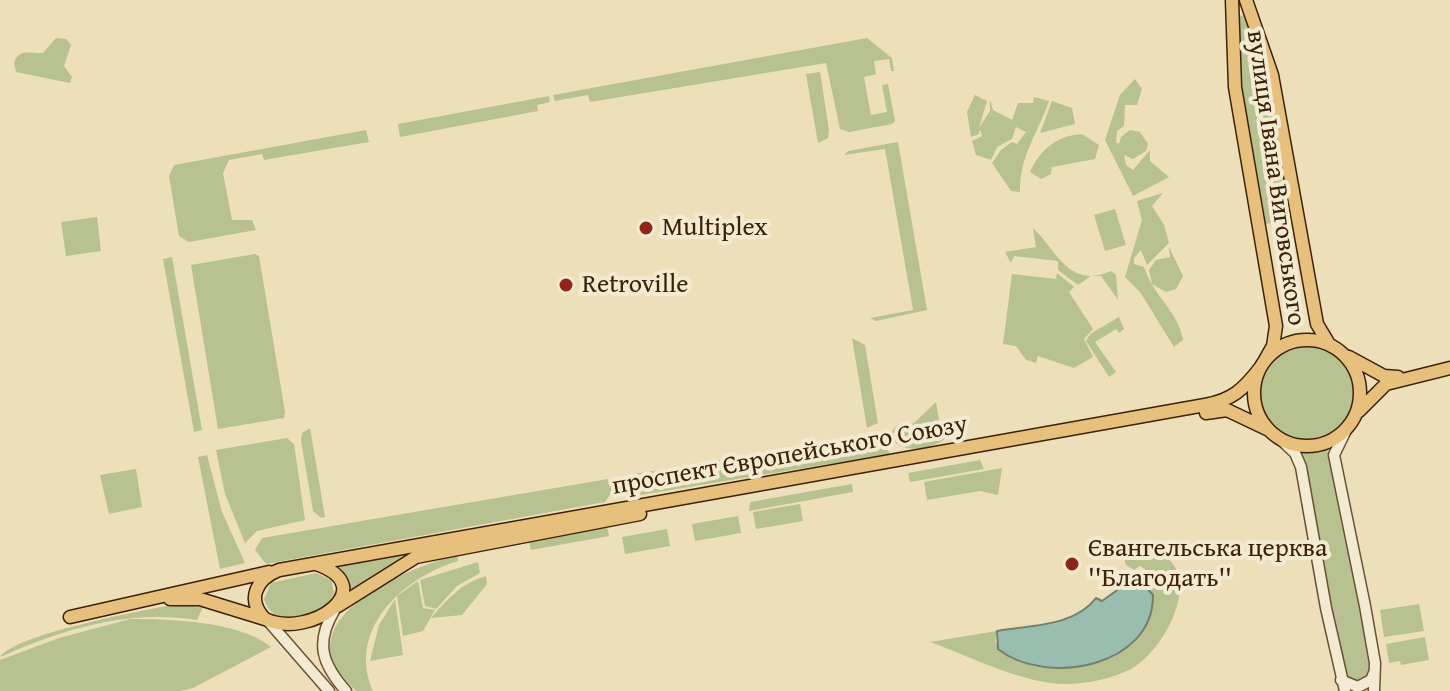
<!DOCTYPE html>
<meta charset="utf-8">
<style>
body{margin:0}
canvas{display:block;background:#eddfb9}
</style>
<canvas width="1450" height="691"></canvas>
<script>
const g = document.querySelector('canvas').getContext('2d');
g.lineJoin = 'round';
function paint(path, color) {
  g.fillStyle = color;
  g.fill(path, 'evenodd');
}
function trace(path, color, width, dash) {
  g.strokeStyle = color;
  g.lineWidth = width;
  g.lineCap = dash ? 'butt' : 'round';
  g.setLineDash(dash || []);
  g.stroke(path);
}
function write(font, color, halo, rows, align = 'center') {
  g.font = font + ' "Gentium Book Plus",serif';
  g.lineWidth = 8;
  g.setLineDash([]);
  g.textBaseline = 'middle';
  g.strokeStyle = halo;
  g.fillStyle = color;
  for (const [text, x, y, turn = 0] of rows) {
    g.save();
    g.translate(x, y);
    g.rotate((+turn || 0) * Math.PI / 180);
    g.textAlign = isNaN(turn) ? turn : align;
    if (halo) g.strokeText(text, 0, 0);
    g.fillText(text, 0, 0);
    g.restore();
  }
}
paint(new Path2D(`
 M1245 15 1264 76 1290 219 1266 224 1241 82 1239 16Z
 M56 38 66 39 71 45 64 66 72 77 70 83 16 72 14 62C20 48 31 54 43 53Z
 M867 38 892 58 894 71H891L889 59 874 61 876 74 864 77 871 115 887 112 882 85 888 84 895 121 892 124 849 132 840 129 826 63 590 102 588 95 555 101 553 95Z
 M820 72 829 130 828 138 818 143 806 74Z
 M1135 79 1142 89 1137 105H1125L1124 126 1117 131 1116 142 1119 144 1121 137 1130 130 1140 132 1148 144 1146 151 1133 159 1124 155 1126 165 1133 170 1150 150V161L1169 177 1133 196 1105 140 1120 95Z
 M975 95 987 101 979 128 990 111V100L993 110 1012 120 1018 103H1033L1034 97 1049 101C1038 133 1019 157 1020 192L1011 191 992 163 1001 150 1012 142 1017 144 1026 132 1016 127 1012 139 997 147 991 160 976 155 972 141 982 136 980 129 979 134 971 137 967 112Z
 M549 96 550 102 537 105 538 111 400 137 398 124Z
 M1052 101 1072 108 1075 124 1040 133Z
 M366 130 369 142 264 160 262 154 229 160 223 173 232 220H252L256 230 189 242 179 236 169 176 174 165Z
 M1082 134 1099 145 1095 159 1052 167 1051 174 1041 179 1030 172C1041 149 1056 136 1082 134Z
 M898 142 927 310 876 321 870 318 913 310 885 149 844 155 848 151Z
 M1163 193 1152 206 1164 225 1169 243 1147 265 1141 250 1134 258V264L1144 267C1154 297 1178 311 1183 340L1174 347 1140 292 1125 277 1142 220 1137 201Z
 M1115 209 1126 245 1105 251 1094 215Z
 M97 217 101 251 66 256 61 222Z
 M1033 228C1056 249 1068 290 1111 271L1116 275 1118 300 1101 276H1091L1078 285 1058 270V261L1014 256 1011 263 1005 252 1036 247Z
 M1169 247 1183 276 1176 289 1166 292 1152 284 1149 270 1156 260 1170 257Z
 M255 254 259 256 285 412 284 418 218 429 191 265Z
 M172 257 202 430 194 432 163 259Z
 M1057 273 1074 287 1069 292 1093 329 1084 339 1093 357 1074 368 1038 356 1036 363 1026 360 1016 346 1003 344 1012 274 1056 279Z
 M1119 317 1124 329 1119 333 1116 329 1095 342 1116 372 1109 377 1086 341 1090 334Z
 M852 338 865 345 878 423 867 428Z
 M1260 392a47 47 0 1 1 94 0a47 47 0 1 1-94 0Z
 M936 402 940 426 948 427 947 437C932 451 899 455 889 435L897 425 914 423Z
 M310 428 325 517 321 518 313 511 301 440 302 433Z
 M879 434 890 454 640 495 631 484 634 474Z
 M287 438 294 444 305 520 257 531 245 543 225 494 216 450Z
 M1328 448 1370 664 1369 676 1361 682 1345 679 1300 452Z
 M207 455 222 512 245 563 220 569 198 457Z
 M980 460 984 469 910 482 908 473Z
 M1002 468 998 495 980 491 927 500 924 482Z
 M136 469 142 507 109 514 100 475Z
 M608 479 613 490 605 502 266 564 255 550 262 538Z
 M852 484 853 492 749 511 750 502Z
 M800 504 803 521 756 529 753 512Z
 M738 516 741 533 695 541 692 524Z
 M607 527 609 536 531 550 529 541Z
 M667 529 670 546 625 554 622 537Z
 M1147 549C1211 562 1168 649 1131 669 1112 679 1085 684 1065 684 1024 684 969 656 930 642L997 631 995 642C1032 686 1091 667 1134 642L1153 595 1145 586 1151 573 1140 566 1134 570 1126 565 1124 557Z
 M408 554 351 590 338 566Z
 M457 555 458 561C404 577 346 629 373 691H356C347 681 334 670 331 656 320 603 418 565 457 555Z
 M478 562 480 573 457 586 436 609 425 606 420 580Z
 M316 573 331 580 336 601C315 616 274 632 264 599L271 583Z
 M486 576 487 584 462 615 431 618C447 600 461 583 486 576Z
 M418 581 423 608 435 610 423 631 403 636 397 596Z
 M395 599 403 655 370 661 379 625Z
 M1419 604 1424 631 1384 637 1380 610Z
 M172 605 203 607 197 620C128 609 63 629 0 657 16 634 140 611 172 605Z
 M130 619C169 619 240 621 271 647L193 688 180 691H0V660L59 638Z
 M1425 637 1429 660 1401 665 1400 661 1389 663 1386 644Z`), '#b7c290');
const water = new Path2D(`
 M1127 583 1145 586 1153 595C1154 667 1046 687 998 649L997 631C1030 625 1074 627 1096 598L1102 601Z`);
paint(water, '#99bdaf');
trace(water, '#757f6c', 2);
const minor = new Path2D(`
 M1348 426 1334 455 1365 606 1375 663 1374 691
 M1278 437 1295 453 1301 467 1326 608 1345 691
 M334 611C315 643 322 664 346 691
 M269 622 329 691
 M1341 680 1358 687 1371 680 1374 673`);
const major = new Path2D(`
 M1232 0 1235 87 1276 326 1273 346 1265 360
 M1246 0 1272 75 1317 324 1329 344
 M1254 393a53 53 0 1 1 106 0a53 53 0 1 1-106 0Z
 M1349 357 1384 376 1398 377
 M1359 411 1386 384 1450 368
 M1206 413 1227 410 1269 430
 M316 564C383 587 311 640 265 619 246 600 256 579 279 570L1205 405C1232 400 1243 390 1260 368
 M170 599H200L265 619
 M338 606 416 557 640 514
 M70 617 269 572`);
trace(minor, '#6a5134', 13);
trace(major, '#3e2208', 15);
trace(minor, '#f3ead2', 10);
trace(major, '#e6c07c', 12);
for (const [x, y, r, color] of [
 [646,228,8,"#8f2418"],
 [566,285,8,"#8f2418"],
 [1072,564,8,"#8f2418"]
]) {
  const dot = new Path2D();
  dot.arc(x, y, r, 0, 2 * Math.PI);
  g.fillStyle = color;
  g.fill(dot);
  trace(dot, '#f3ead2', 3);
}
write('26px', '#3e2208', '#f3ead2', [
 ["вулиця Івана Виговського",1275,178,82],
 ["проспект Європейського Союзу",790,456,-10]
]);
write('26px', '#3e2208', '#f3ead2', [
 ["Multiplex",662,228],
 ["Retroville",582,285],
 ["Євангельська церква",1088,549],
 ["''Благодать''",1088,579]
], 'left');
</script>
